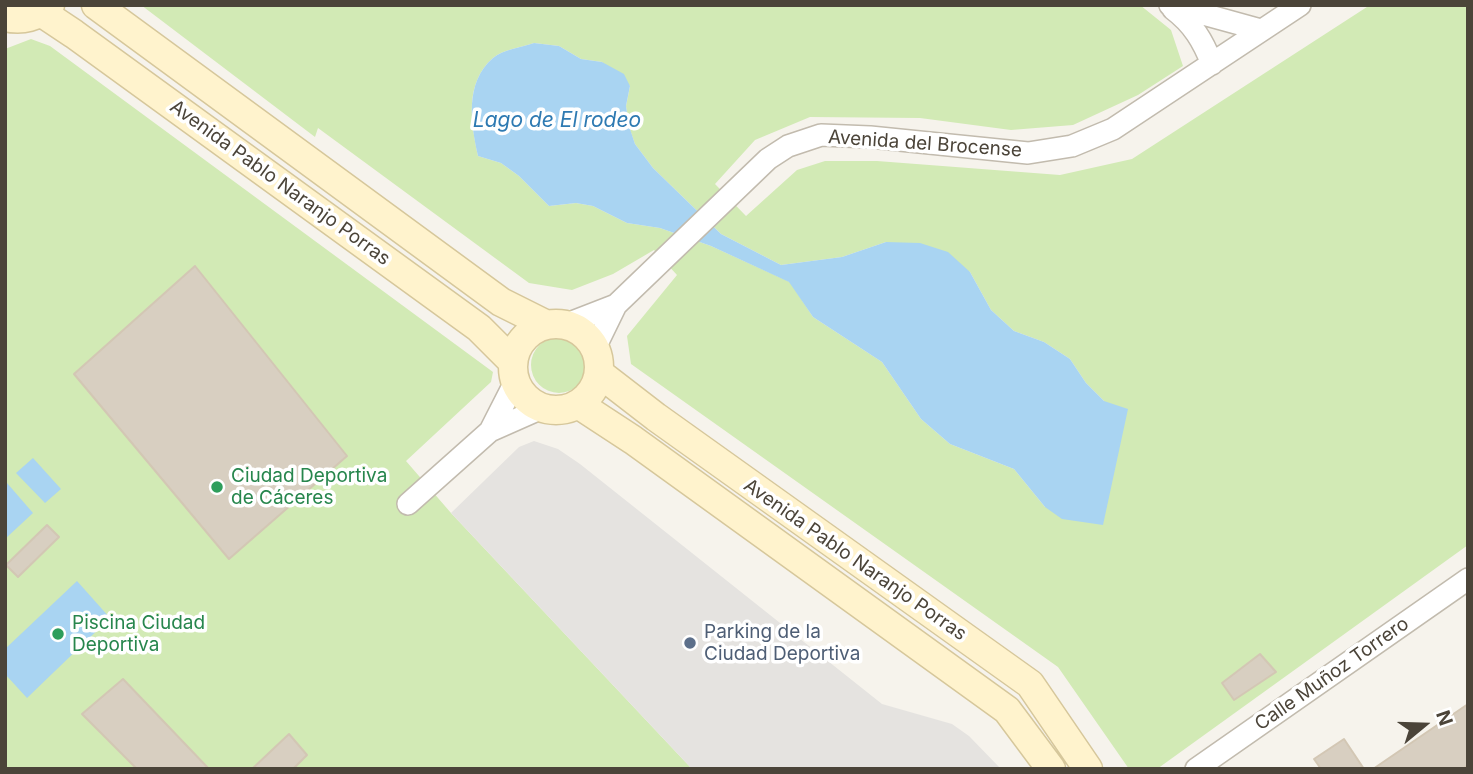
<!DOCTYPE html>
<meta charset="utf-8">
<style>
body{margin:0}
#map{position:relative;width:1473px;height:774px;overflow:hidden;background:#f6f3ec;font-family:Inter,sans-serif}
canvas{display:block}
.frame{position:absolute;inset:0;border:7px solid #4b4439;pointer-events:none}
.north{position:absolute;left:1389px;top:690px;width:70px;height:70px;-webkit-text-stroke:5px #fff;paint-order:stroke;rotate:71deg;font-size:19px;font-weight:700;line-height:28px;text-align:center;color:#4b4439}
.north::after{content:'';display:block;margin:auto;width:24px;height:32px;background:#4b4439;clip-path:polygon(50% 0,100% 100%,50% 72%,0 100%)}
</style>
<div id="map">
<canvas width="1473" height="774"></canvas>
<div class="frame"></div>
<div class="north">N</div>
</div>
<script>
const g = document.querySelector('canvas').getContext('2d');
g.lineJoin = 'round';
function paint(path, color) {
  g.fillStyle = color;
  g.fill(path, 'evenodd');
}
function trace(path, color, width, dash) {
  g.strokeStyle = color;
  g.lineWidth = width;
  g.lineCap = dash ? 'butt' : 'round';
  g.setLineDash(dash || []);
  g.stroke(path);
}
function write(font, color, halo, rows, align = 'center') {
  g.font = font + ' Inter,sans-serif';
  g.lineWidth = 7;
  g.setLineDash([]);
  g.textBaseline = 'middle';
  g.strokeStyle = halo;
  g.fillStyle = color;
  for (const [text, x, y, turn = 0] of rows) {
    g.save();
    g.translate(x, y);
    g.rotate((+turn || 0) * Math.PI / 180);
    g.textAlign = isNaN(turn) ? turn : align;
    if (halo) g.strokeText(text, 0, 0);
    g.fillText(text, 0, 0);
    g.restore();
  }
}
paint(new Path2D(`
 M141 5H1140L1171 30 1183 66 1138 95 1073 125 1011 130 920 118 810 117 755 140 715 184 746 216 797 170 825 161H877L1060 175 1132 159 1370 5H1468V545L1157 769H1129L1058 667 631 364 627 336 677 275 654 250 613 274 572 290 529 283 318 128 315 137ZM534 43 559 46 581 59 602 62 630 86 626 106 629 127 635 144 653 168 721 234 781 265 842 257 886 242 970 272 991 310 1014 331 1044 342 1070 359 1086 383 1104 401 1045 507 1014 469 950 444 921 419 882 362 813 317 790 282 711 246 660 228 627 223 593 206 576 203 549 206 519 176 501 163 478 156C471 123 464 83 493 58 502 50 522 47 534 43Z
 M31 39 50 46 493 372 491 382 406 461 451 513 692 769H5V49Z
 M531 365a28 28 0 1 1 56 0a28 28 0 1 1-56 0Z`), '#d2eab5');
paint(new Path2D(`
 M534 441 558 449 580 464 882 704 952 724 969 736 1001 769H692L451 513 519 447Z`), '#e5e3e0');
paint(new Path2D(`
 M534 43 559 46 581 59 602 62 624 74 630 86 626 106 629 126 635 144 653 168 721 234 781 265 842 257 886 242 920 243 948 252 970 272 991 310 1014 331 1044 342 1070 359 1086 383 1104 401 1128 409 1103 525 1062 519 1045 507 1014 469 950 444 921 419 882 362 813 317 789 282 711 246 660 228 627 223 593 206 576 203 549 206 519 176 501 163 478 156C471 124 464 83 493 58 502 50 522 47 534 43Z
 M33 458 61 489 45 503 16 473Z
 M7 483 33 513 5 539V485Z
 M77 581 110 618 27 698 5 674V649Z`), '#a9d4f2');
const building = new Path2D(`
 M195 266 347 456 229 559 74 374Z
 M47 525 59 537 18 577 6 565Z
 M1260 654 1276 672 1234 700 1222 683Z
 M123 679 209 769H137L82 714Z
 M1468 704V765L1463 769H1373Z
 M289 734 307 755 293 769H252Z
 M1344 739 1364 769H1321L1314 759Z`);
paint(building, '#d8cfc1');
trace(building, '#d3c7b4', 2);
const street = new Path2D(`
 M1170 5 1261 30
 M1173 9C1193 24 1203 41 1212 64
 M567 324 616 305
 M595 348 616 305 768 159 788 146 821 135 870 137 1028 153 1072 146 1113 129 1300 5
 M490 431 515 382
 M408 504 490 431 542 408
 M1196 769 1468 579`);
const secondary = new Path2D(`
 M96 5 501 302 545 324
 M41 12 74 34 479 328 513 362
 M5 17C23 21 36 17 50 5
 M513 367a43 43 0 1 1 86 0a43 43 0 1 1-86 0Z
 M599 373 656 417 1030 684 1088 769
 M578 404 633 440 1007 710 1051 769`);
trace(street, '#c2bbae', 24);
trace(secondary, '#d6c79b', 31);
trace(street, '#fff', 21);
trace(secondary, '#fff3cd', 28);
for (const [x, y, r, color] of [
 [217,487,7,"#2e9e5b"],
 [58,634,7,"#2e9e5b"],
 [690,643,7,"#5c6f8a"]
]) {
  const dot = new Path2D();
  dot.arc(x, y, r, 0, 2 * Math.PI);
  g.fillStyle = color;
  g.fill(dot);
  trace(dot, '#fff', 2.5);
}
write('19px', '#4b4439', '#fff', [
 ["Avenida del Brocense",925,144,4],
 ["Avenida Pablo Naranjo Porras",280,183,36],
 ["Avenida Pablo Naranjo Porras",855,560,35],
 ["Calle Muñoz Torrero",1332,674,-35]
]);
write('19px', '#27864d', '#fff', [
 ["Ciudad Deportiva",231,476],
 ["de Cáceres",231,498],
 ["Piscina Ciudad",72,623],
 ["Deportiva",72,645]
], 'left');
write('19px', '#4e5e75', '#fff', [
 ["Parking de la",704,632],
 ["Ciudad Deportiva",704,654]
], 'left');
write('italic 21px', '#2e7ab2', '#fff', [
 ["Lago de El rodeo",557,121]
]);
</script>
